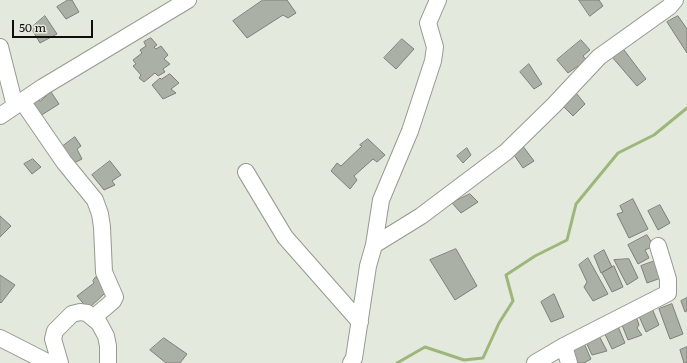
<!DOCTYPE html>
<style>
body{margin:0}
#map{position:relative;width:687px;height:363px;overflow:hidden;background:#e4e9de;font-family:Literata,serif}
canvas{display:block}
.scale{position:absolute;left:12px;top:20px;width:81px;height:18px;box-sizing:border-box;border:2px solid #0e0f0c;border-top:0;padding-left:5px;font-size:12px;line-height:14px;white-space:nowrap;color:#0e0f0c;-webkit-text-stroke:3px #e4e9de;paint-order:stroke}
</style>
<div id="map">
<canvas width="687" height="363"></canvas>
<div class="scale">50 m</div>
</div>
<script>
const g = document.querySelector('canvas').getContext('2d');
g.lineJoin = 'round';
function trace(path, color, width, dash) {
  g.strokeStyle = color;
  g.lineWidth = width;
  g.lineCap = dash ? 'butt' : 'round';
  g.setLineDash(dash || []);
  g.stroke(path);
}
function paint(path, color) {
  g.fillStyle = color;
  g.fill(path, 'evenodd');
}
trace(new Path2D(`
 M397 363 425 347 464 360 483 358 499 323 513 301 506 275 535 256 567 240 576 204 618 153 654 135 687 108`), '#9db77a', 3);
const building = new Path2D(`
 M68 0H72L79 12 66 19 57 7Z
 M263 0H287L296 13 288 18 283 15 247 38 233 21Z
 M579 0H599L603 6 590 16Z
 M45 16 57 34 40 43 31 28Z
 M678 16 687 29V53L667 22Z
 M151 38 157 45 154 47 156 49 161 46 168 55 164 59 170 64 163 69 165 72 158 76 155 73 144 82 139 78 141 75 133 66 136 64 133 60 142 53 140 50 146 46 144 42Z
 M402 39 414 49 396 69 384 58Z
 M581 40 590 50 583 56 589 63 581 70 578 66 568 73 557 60Z
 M624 50 646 79 637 86 612 57Z
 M529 64 542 84 534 89 520 72Z
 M170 74 179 83 171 89 176 93 163 99 152 85 160 78 161 79Z
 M572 88 585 104 573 116 558 101Z
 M51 92 59 104 40 116 30 101 37 98 40 101Z
 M75 137 81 146 77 149 82 159 70 165 59 149Z
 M368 139 385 155 377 162 373 159 354 176 357 180 350 189 331 171 337 163 341 166 362 146 360 145Z
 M522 145 534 161 523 168 512 152Z
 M467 148 471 155 463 163 457 156Z
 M33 159 41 167 32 174 24 164Z
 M110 161 121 175 112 181 115 185 104 190 92 175Z
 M470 194 478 202 461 213 452 203Z
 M633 199 648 229 629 238 617 214 623 212 620 206Z
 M660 205 670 223 658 230 648 211Z
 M0 216 11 226 0 237Z
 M647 235 654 246 645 250 649 258 638 264 628 245Z
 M456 249 477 286 455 300 430 260Z
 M604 250 612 267 601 273 594 256Z
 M588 258 608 294 593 301 584 287 587 282 579 265Z
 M629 259 638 278 627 285 614 260Z
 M655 261 661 278 647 283 641 266Z
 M614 266 623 287 612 292 602 273Z
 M0 275 15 285 1 303 0 302Z
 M96 277 112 294 109 296 104 294 88 309 77 296 94 283 93 281Z
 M554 294 564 317 551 322 541 302Z
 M687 298V311L685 312 681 301Z
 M672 304 683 334 670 339 659 309Z
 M651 306 659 325 646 332 638 314Z
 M636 316 639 325 637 328 642 335 628 340 620 320Z
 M616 322 625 343 612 349 603 330Z
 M597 332 607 351 592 355 584 338Z
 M164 338 187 354 180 363H166L150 350Z
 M583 341 591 359 584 363H576L569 346Z
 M687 347V363H684L680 350Z`);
paint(building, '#abb0a6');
trace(building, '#7c8077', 1);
const minor = new Path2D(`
 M0 47 15 106
 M22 101 64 162 95 200 100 214 102 227 104 272 115 297 113 301 93 318
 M0 116 43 87 188 0
 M246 172 285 237 360 322
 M374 245 421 216 506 152 554 105 599 57 669 7 675 0
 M0 338 49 363
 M564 346 569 363
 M60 363 53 339 55 331 72 314 80 312 87 313 99 323 106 336 108 346V363
 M351 363 354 358 368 266 374 245 381 200 410 131 433 61 435 47 428 23 438 0
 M535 363 564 346 668 293V279L658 246`);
trace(minor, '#969a90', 18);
trace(minor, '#fff', 16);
</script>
